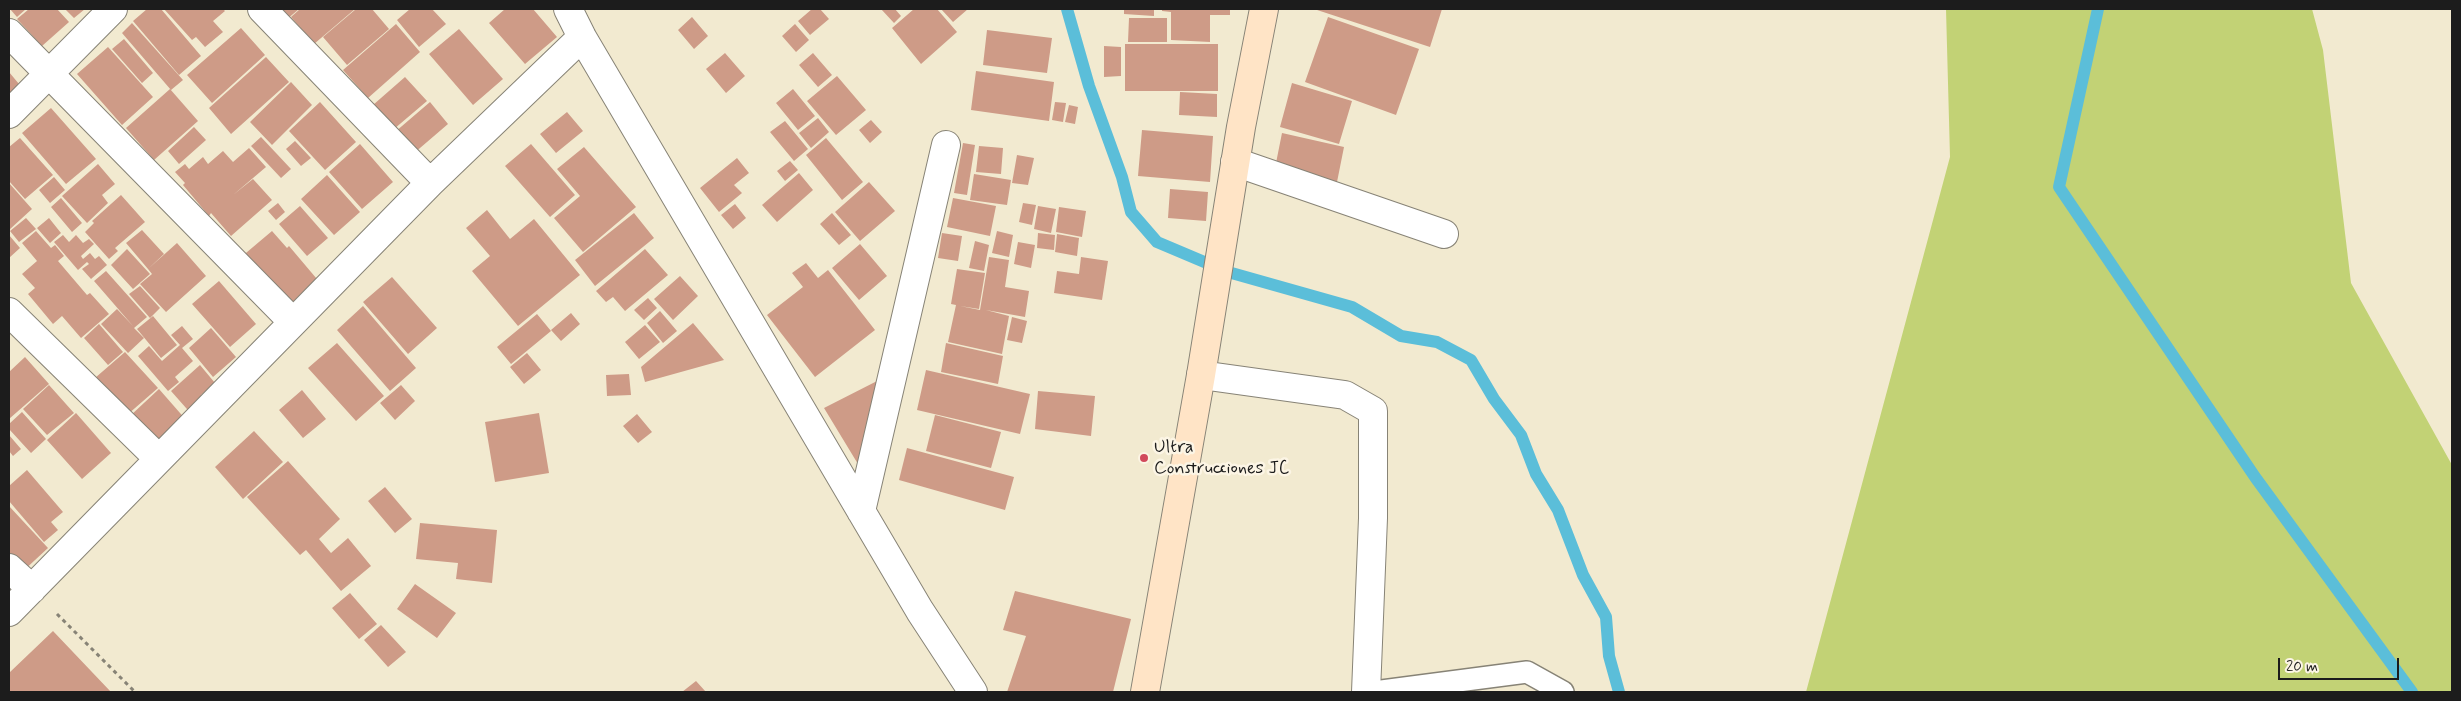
<!DOCTYPE html>
<style>
body{margin:0}
#map{position:relative;width:2461px;height:701px;overflow:hidden;background:#f2ead0;font-family:Mynerve,sans-serif}
canvas{display:block}
.frame{position:absolute;inset:0;border:10px solid #1c1c1c;pointer-events:none}
.scale{position:absolute;left:2278px;top:658px;width:121px;height:22px;box-sizing:border-box;border:2px solid #1c1c1c;border-top:0;padding-left:6px;font-size:15px;line-height:18px;white-space:nowrap;color:#1c1c1c;-webkit-text-stroke:4px #fcf5e5;paint-order:stroke}
</style>
<div id="map">
<canvas width="2461" height="701"></canvas>
<div class="frame"></div>
<div class="scale">20 m</div>
</div>
<script>
const g = document.querySelector('canvas').getContext('2d');
g.lineJoin = 'round';
function paint(path, color) {
  g.fillStyle = color;
  g.fill(path, 'evenodd');
}
function trace(path, color, width, dash) {
  g.strokeStyle = color;
  g.lineWidth = width;
  g.lineCap = dash ? 'butt' : 'round';
  g.setLineDash(dash || []);
  g.stroke(path);
}
function write(font, color, halo, rows, align = 'center') {
  g.font = font + ' Mynerve,sans-serif';
  g.lineWidth = 5;
  g.setLineDash([]);
  g.textBaseline = 'middle';
  g.strokeStyle = halo;
  g.fillStyle = color;
  for (const [text, x, y, turn = 0] of rows) {
    g.save();
    g.translate(x, y);
    g.rotate((+turn || 0) * Math.PI / 180);
    g.textAlign = isNaN(turn) ? turn : align;
    if (halo) g.strokeText(text, 0, 0);
    g.fillText(text, 0, 0);
    g.restore();
  }
}
paint(new Path2D(`
 M1946 9H2312L2323 50 2351 283 2452 465V692H1806L1950 157Z`), '#c2d275');
trace(new Path2D(`
 M1067 9 1089 86 1122 177 1131 212 1157 242 1228 272 1352 307 1401 336 1437 342 1471 360 1494 399 1521 435 1536 474 1558 510 1583 575 1606 617 1609 656 1619 692
 M2098 9 2059 187 2255 477 2412 692`), '#5bbed9', 12);
paint(new Path2D(`
 M10 9H26L17 17Z
 M29 9H57L69 22 42 46 17 19Z
 M65 9H85L74 18Z
 M147 9H161L201 56 179 75 133 21Z
 M164 9H223L225 11 213 21 223 32 205 47 196 37 192 40Z
 M276 9H299L286 20Z
 M300 9H355L314 44 291 17Z
 M356 9H372L389 29 347 65 323 37Z
 M410 9H432L446 24 419 47 397 20Z
 M505 9H533L557 37 525 64 489 23Z
 M812 9H820L829 19 810 35 798 21Z
 M881 9H895L901 16 894 23Z
 M914 9H937L957 32 921 64 892 28Z
 M941 9H968L953 22Z
 M1124 9H1154V16L1124 14Z
 M1162 9H1230V15H1210V42L1171 40V12L1162 11Z
 M1314 9H1442L1430 47Z
 M692 17 708 36 694 49 678 30Z
 M1328 17 1419 49 1396 115 1305 82Z
 M1129 18H1167V42H1128Z
 M132 23 183 80 171 90 122 33Z
 M396 24 420 52 368 98 343 70Z
 M795 24 809 40 796 52 782 36Z
 M241 28 265 55 212 103 187 75Z
 M459 29 503 79 473 105 429 54Z
 M987 30 1052 38 1047 73 983 65Z
 M124 39 153 73 142 83 112 49Z
 M1125 44H1218V91H1125Z
 M1104 46 1121 47V76L1104 77Z
 M108 47 153 97 122 125 77 74Z
 M725 53 745 76 726 93 706 69Z
 M813 53 832 75 818 87 799 65Z
 M266 57 289 82 231 134 209 108Z
 M976 71 1054 82 1049 121 971 110Z
 M9 72 24 90 9 103Z
 M837 76 866 110 836 135 807 101Z
 M405 77 427 101 394 129 373 105Z
 M291 82 312 105 272 145 250 122Z
 M1292 83 1352 101 1339 144 1280 127Z
 M170 89 198 121 154 160 126 128Z
 M793 89 815 116 798 130 776 103Z
 M1180 92 1217 94V117L1179 115Z
 M320 102 356 142 325 170 289 131Z
 M430 102 448 124 413 154 395 132Z
 M1055 102 1066 103 1063 122 1052 120Z
 M1069 105 1078 107 1075 124 1065 122Z
 M51 108 96 159 66 184 22 133Z
 M567 112 583 131 556 153 540 134Z
 M818 118 829 132 811 148 799 133Z
 M871 120 882 132 870 143 859 130Z
 M785 121 808 149 794 161 770 132Z
 M194 127 206 140 179 164 168 151Z
 M1142 130 1213 136 1210 182 1138 176Z
 M1282 133 1344 147 1337 182 1275 168Z
 M261 137 291 169 281 178 251 146Z
 M20 138 53 175 25 199 9 181V147Z
 M826 138 863 182 842 200 806 155Z
 M295 141 311 158 301 166 286 149Z
 M963 143 975 145 967 195 954 193Z
 M360 144 393 182 362 209 329 172Z
 M531 144 575 195 550 217 505 166Z
 M979 146 1003 148 1001 174 976 172Z
 M584 147 636 207 583 252 554 218 580 196 557 169Z
 M249 148 266 167 233 195 253 179 272 200 231 236 211 213 209 216 183 185 185 183 175 172 185 164 189 169 203 157 208 164 223 151 233 162Z
 M1017 155 1034 158 1028 185 1012 183Z
 M737 158 749 173 734 185 742 193 719 212 700 188Z
 M790 161 798 170 785 181 777 171Z
 M98 164 115 184 102 195 108 203 87 223 62 196Z
 M799 173 813 190 777 222 762 205Z
 M974 174 1011 180 1007 205 970 200Z
 M327 175 360 212 334 235 301 199Z
 M54 177 65 190 50 203 39 190Z
 M869 182 895 211 860 241 835 212Z
 M9 183 32 209 9 230Z
 M1170 189 1208 192 1206 221 1168 218Z
 M121 195 145 222 115 248 118 251 109 259 85 232 94 223 92 221Z
 M61 198 82 223 72 232 51 207Z
 M953 198 996 206 990 236 947 227Z
 M278 203 285 212 276 220 268 211Z
 M1023 203 1036 205 1032 225 1019 222Z
 M735 204 746 218 733 229 721 215Z
 M300 206 328 238 307 256 279 224Z
 M1038 206 1056 209 1051 233 1034 229Z
 M1059 207 1086 211 1082 237 1056 232Z
 M487 210 510 239 534 219 580 275 518 326 472 271 490 256 466 228Z
 M634 213 654 238 595 286 575 260Z
 M832 213 851 235 839 245 820 224Z
 M26 218 36 229 19 242 10 231Z
 M49 218 61 233 50 243 37 228Z
 M142 230 164 254 148 269 126 243Z
 M36 231 51 248 55 245 64 256 58 261 87 295 90 293 109 314 81 338 62 316 53 324 28 294 35 288 22 274 37 261 22 243Z
 M272 231 287 248 289 246 322 285 295 309 261 269 254 275 240 258Z
 M997 231 1013 235 1009 257 992 253Z
 M942 233 962 236 958 261 938 258Z
 M1038 233 1055 235 1054 250 1037 248Z
 M1057 234 1079 238 1077 256 1055 252Z
 M9 235 20 248 9 258Z
 M63 235 69 242 76 235 83 243 89 239 94 244 81 256 83 259 90 253 95 259 99 256 107 265 91 279 82 269 89 264 87 262 78 270 54 242Z
 M975 241 989 245 984 271 969 268Z
 M1018 242 1035 245 1031 268 1014 264Z
 M177 243 206 276 166 312 140 284 152 274 148 269Z
 M860 244 887 276 859 300 832 268Z
 M127 249 150 274 133 289 111 265Z
 M645 249 668 275 625 311 613 297 606 302 596 291Z
 M989 257 1009 260 1005 287 1029 291 1025 317 986 310 1009 316 1002 354 948 342 956 305 951 304 957 269 985 273 979 309 960 306 980 310Z
 M1081 257 1108 261 1102 300 1054 293 1057 271 1079 274Z
 M806 263 818 278 828 270 875 330 815 377 767 315 803 287 792 273Z
 M106 271 147 317 134 328 144 338 128 353 101 324 117 309 133 326 94 281Z
 M680 276 698 296 673 320 654 299Z
 M392 277 437 328 408 354 363 302Z
 M219 281 256 324 230 347 192 304Z
 M140 286 160 308 150 318 129 294Z
 M648 298 657 308 644 320 634 310Z
 M363 306 416 368 390 391 337 330Z
 M660 311 677 331 663 343 647 323Z
 M571 313 580 324 561 341 551 330Z
 M537 314 551 331 511 364 497 347Z
 M153 316 177 345 161 358 137 329Z
 M1012 317 1027 321 1022 343 1007 340Z
 M693 323 724 360 645 382 641 367Z
 M99 324 123 352 108 365 84 338Z
 M645 325 660 342 639 359 625 342Z
 M182 326 193 339 182 348 193 361 175 377 179 382 168 391 138 356 149 346 162 361 180 345 171 335Z
 M211 328 236 357 213 377 189 348Z
 M337 343 384 396 356 421 308 368Z
 M946 343 1003 356 998 384 941 372Z
 M125 352 158 388 127 415 95 378Z
 M527 353 541 370 524 384 510 367Z
 M25 357 49 384 9 419V372Z
 M200 365 215 383 201 395 209 404 194 417 171 391Z
 M926 370 1030 394 1020 434 917 410Z
 M629 374 631 395 607 396 606 375Z
 M881 379 861 469 824 408Z
 M49 385 74 413 47 435 23 409Z
 M401 385 415 401 395 420 380 403Z
 M159 389 187 421 158 447 130 416Z
 M302 390 326 419 303 438 279 410Z
 M1038 391 1095 396 1091 436 1035 429Z
 M22 412 46 439 31 453 9 429V424Z
 M76 413 111 453 82 479 47 440Z
 M539 413 549 473 495 482 485 422Z
 M637 414 652 432 638 443 623 426Z
 M935 415 1001 432 991 468 926 451Z
 M254 431 283 462 243 499 215 467Z
 M9 435 21 449 13 456 9 451Z
 M907 448 1014 477 1005 510 899 480Z
 M288 461 340 519 319 539 331 553 348 538 371 566 341 591 306 550 300 555 247 497Z
 M27 470 63 512 51 522 58 530 44 542 9 501V486Z
 M385 487 412 519 395 533 368 501Z
 M9 506 48 548 21 573 9 560Z
 M420 523 497 530 492 583 456 579 458 563 416 559Z
 M415 584 456 613 437 638 397 609Z
 M1015 591 1131 619 1113 692H1007L1026 636 1003 630Z
 M350 593 377 624 359 639 332 608Z
 M381 625 406 652 388 667 364 640Z
 M53 631 111 692H9V673Z
 M696 681 706 692H682Z`), '#ce9b87');
const lane = new Path2D(`
 M1374 692 1527 672 1563 692`);
const street = new Path2D(`
 M262 9 430 183
 M568 9 582 37 920 611 973 692
 M9 33 293 322
 M9 114 113 9
 M1235 162 1444 234
 M9 312 159 459
 M1201 375 1345 395 1373 411V518L1366 692
 M861 511 946 145
 M9 568 32 589
 M9 612 430 183 582 37`);
const secondary = new Path2D(`
 M1145 692 1201 375 1241 127 1264 9`);
trace(lane, '#878376', 24);
trace(street, '#878376', 30);
trace(secondary, '#878376', 30);
trace(new Path2D(`
 M57 614 135 692`), '#878376', 3, [4, 4]);
trace(lane, '#fff', 21);
trace(street, '#fff', 28);
trace(secondary, '#ffe4c6', 28);
for (const [x, y, r, color] of [
 [1144,458,5,"#d1495b"]
]) {
  const dot = new Path2D();
  dot.arc(x, y, r, 0, 2 * Math.PI);
  g.fillStyle = color;
  g.fill(dot);
  trace(dot, '#fcf5e5', 2);
}
write('18px', '#1c1c1c', '#fcf5e5', [
 ["Ultra",1154,448],
 ["Construcciones JC",1154,469]
], 'left');
</script>
